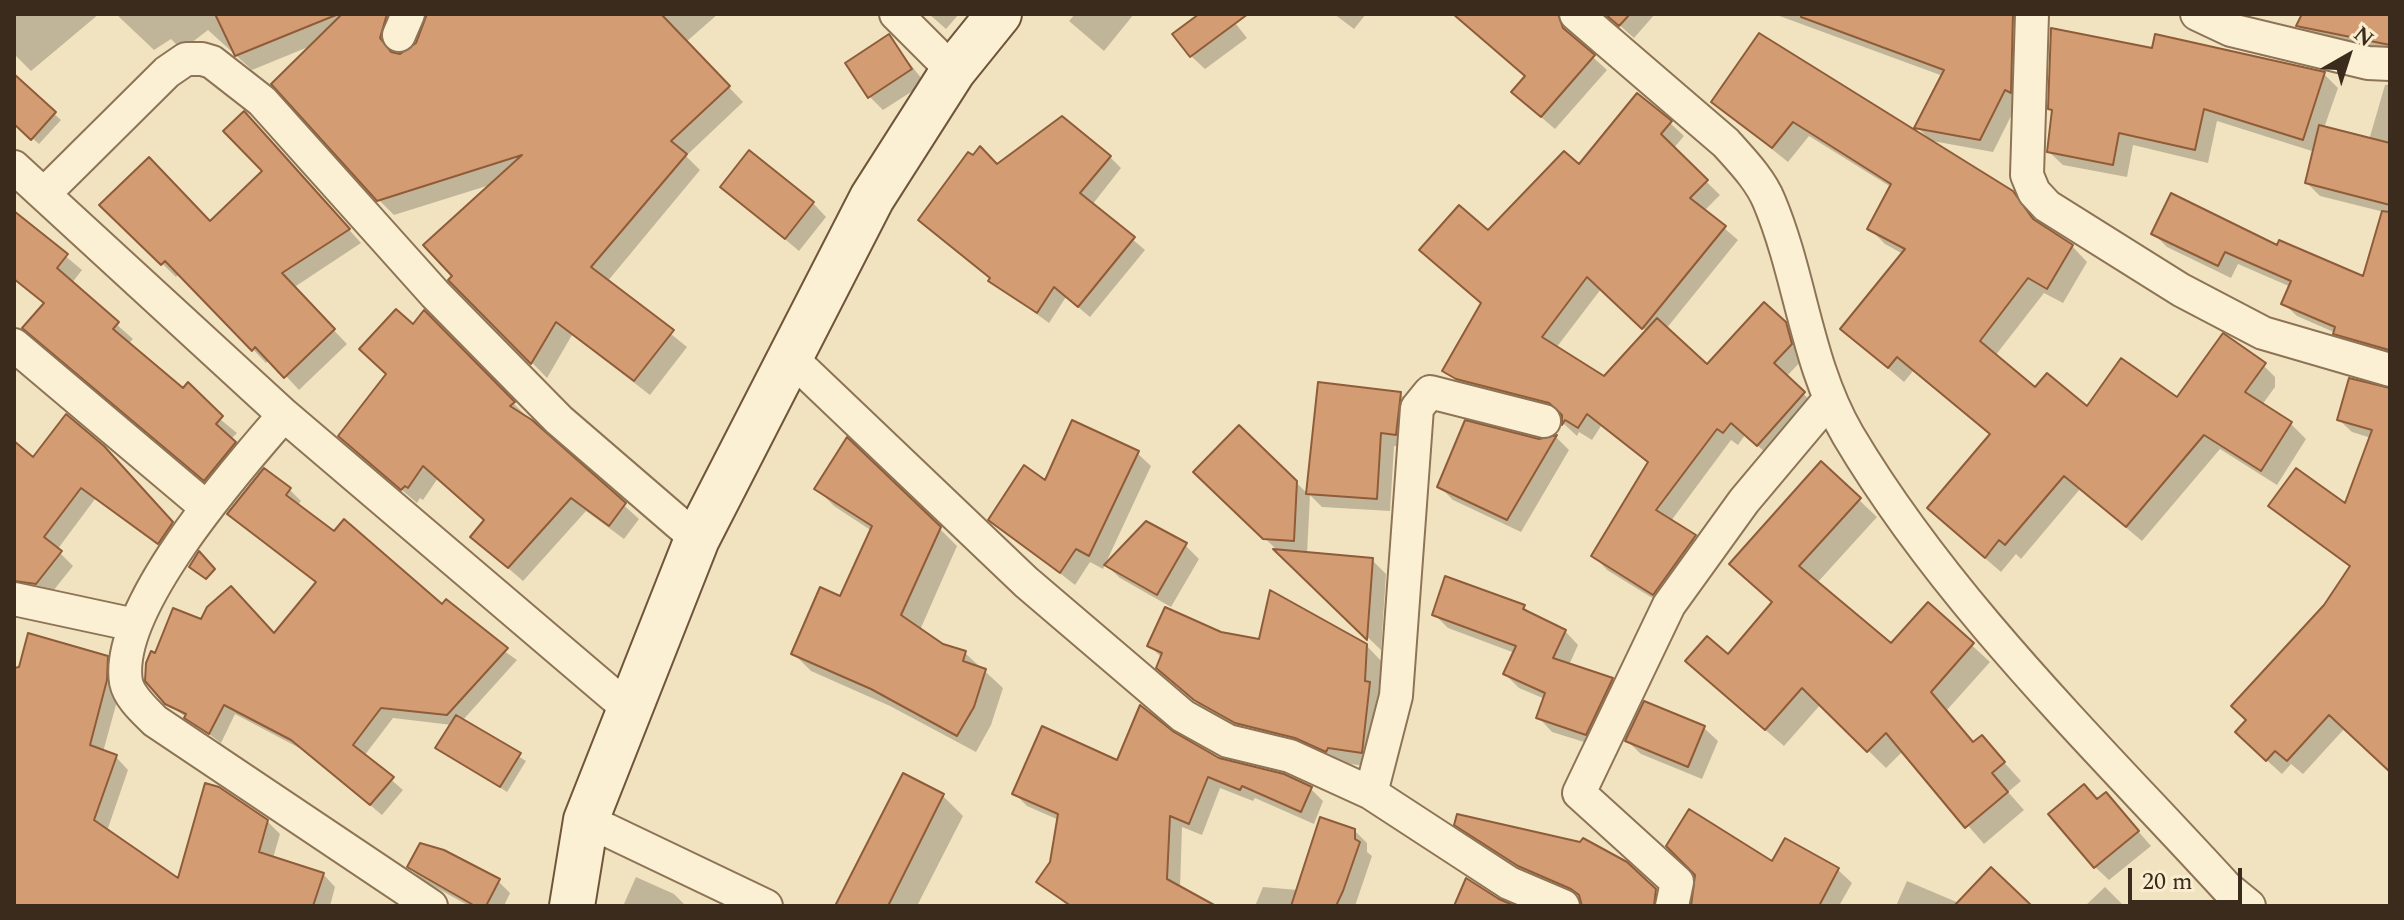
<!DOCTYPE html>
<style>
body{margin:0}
#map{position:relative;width:2404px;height:920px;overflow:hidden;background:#f2e3c0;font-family:Spectral,serif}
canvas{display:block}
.frame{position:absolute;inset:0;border:16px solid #3b2b1c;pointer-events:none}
.north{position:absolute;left:2308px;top:16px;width:80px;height:80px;-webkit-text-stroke:6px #f9edd0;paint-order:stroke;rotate:39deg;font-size:22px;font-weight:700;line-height:32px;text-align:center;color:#3b2b1c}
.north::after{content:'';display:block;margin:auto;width:28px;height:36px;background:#3b2b1c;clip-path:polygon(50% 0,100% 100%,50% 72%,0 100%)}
.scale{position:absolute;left:2128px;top:868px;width:114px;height:36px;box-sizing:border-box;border:4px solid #3b2b1c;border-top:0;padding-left:10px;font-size:24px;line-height:28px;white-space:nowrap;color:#3b2b1c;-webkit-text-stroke:6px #f9edd0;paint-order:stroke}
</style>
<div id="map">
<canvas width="2404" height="920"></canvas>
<div class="frame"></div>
<div class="north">N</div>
<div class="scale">20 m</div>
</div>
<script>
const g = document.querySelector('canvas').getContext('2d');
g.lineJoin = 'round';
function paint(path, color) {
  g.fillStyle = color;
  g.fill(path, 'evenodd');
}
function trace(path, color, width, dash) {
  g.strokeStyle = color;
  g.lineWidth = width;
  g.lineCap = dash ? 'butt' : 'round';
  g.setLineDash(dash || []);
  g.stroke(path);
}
paint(new Path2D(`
 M14 14H99L31 71 14 54Z
 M116 14H416L396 44 397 54 412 51 428 21 427 14H718L686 42 743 102 686 156 700 170 607 282 687 347 650 395 572 335 547 378 451 280 493 184 394 215 379 200 313 45 252 70 208 30 182 50 171 39 154 50Z
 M929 14H959L946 29Z
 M1075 14H1134L1104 51 1069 21Z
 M1202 14H1228L1247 38 1205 69 1191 56Z
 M1334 14H1366L1354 29Z
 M1478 14H1545L1607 70 1555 129 1527 105V77Z
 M1607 14H1655L1634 38Z
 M1774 14H2019L2018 102 1993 152 1927 140 2012 193 2041 226 2072 246 2087 262 2063 303 2044 293 1995 356 2035 390 2088 409 2178 400 2259 361 2275 377V387L2262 405 2291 424 2306 439 2277 485 2220 449 2142 541 2080 489 2021 559 2016 554 2001 572 1945 524 1930 508 1991 436 1913 371 1904 382 1842 329 1903 254 1885 244 1869 228 1891 187 1809 136 1788 162 1713 102 1928 138 1917 127 1943 76Z
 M2305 14H2390V54L2311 38 2298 26Z
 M889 37 925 83 883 110 870 97Z
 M2153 50 2324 74 2338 88 2324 128 2369 140 2385 85 2390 84V360L2348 346 2336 333 2297 316 2284 304 2291 287 2238 264 2231 278 2167 247 2154 234 2278 247 2364 278 2384 212 2320 196 2307 183 2315 152 2217 121 2208 163 2133 145 2127 177 2063 165 2049 152Z
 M28 90 61 120 39 144 14 122V106Z
 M1670 123 1684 136 1673 149 1720 195 1704 211 1738 240 1666 329 1707 367 1784 324 1799 338 1804 358 1786 377 1817 407 1772 458 1745 435 1738 445 1731 440 1671 521 1708 550 1667 607 1607 570 1594 556 1649 464 1601 426 1592 440 1579 432 1577 436 1564 424V415L1471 392 1445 371 1483 304 1488 232 1579 167ZM1601 289 1647 332 1604 378 1556 348Z
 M257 127 361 243 293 288 347 344 299 390 270 359 266 363 180 273 176 277 102 205 210 223 264 171Z
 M1110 157 1121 168 1092 205 1145 250 1090 317 1066 297 1049 323 990 280 997 167Z
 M723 187 813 203 826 217 799 251Z
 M14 213 82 270 71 284 133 339 128 344 237 433 230 440 249 459 220 494 25 328 45 304 14 279Z
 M424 313 531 421 639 519 624 539 586 511 523 581 472 537 486 521 438 478 423 500 420 498 417 503 355 450 388 374 413 327Z
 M1320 384 1400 394 1413 407 1409 447 1394 446 1390 511 1322 507 1310 495 1307 554 1372 560 1386 574 1381 650 1196 472 1239 428 1308 494Z
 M2390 389V772L2345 728 2303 774 2291 764 2282 774 2252 747 2248 720 2351 568 2271 506 2346 507 2371 438 2352 432 2339 420Z
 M1556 437 1569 450 1521 532 1453 500 1439 486Z
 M14 444 34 459 117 462 185 537 172 556 95 499 57 550 73 566 49 596 14 586Z
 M1137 453 1151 466 1103 569 1090 562 1075 585 991 519 1046 483Z
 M1821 464 1877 517 1817 583 1891 646 1928 605 1990 662 1947 710 1975 744 1982 738 2021 781 2008 792 2024 810 1984 844 1903 751 1886 768 1821 704 1784 746 1705 678 1774 603Z
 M817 489 939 528 957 546 920 630 942 646 965 653 1003 688 991 725 976 752 890 706 811 671 793 653 841 599 872 531 834 506Z
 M290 490 301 501 297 506 517 660 462 721 526 761 507 792 437 747 452 725 393 718 364 756 403 790 382 815 305 751 235 714 221 743 167 703 156 656 202 622 275 635 317 583 229 513Z
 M1185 545 1199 559 1171 607 1120 578 1106 565Z
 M1524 607 1534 617 1565 631 1578 645 1569 665 1612 680 1626 693 1600 747 1552 732 1539 718 1545 699 1519 688 1505 674 1515 653 1448 628 1434 614Z
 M1220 634 1260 641 1366 645 1382 662 1377 768 1344 763 1342 766 1253 738 1212 716 1174 683 1158 667 1162 658 1150 646Z
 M107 657 120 670 119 694 103 752 116 757 128 770 107 831 179 881 267 821 280 834 273 858 323 874 335 887 330 906H14V706Z
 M1704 728 1718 741 1702 779 1641 754 1627 741Z
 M1172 734 1218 760 1310 788 1323 801 1314 824 1255 798 1253 801 1220 788 1202 835 1182 827 1180 888 1212 906H1068L1039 882 1052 863 1059 820 1027 806 1014 793 1118 763Z
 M904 776 943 796 963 816 917 906H838Z
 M2106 794 2151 846 2109 880 2095 867 2098 801Z
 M1457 824 1655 890 1669 906H1582L1581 902 1534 879 1470 838Z
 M1354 830 1367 843V852L1372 856 1355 906H1255L1263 887 1298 890Z
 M1773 864 1838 870 1852 883 1839 906H1692L1698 886 1693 869Z
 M409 867 498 881 510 893 504 906H469L421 879Z
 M636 877 674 894 686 906H623Z
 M1907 881 1959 903 2029 906H1896Z
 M2105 887 2124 906H2085Z`), '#0003');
const building = new Path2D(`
 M215 14H336V15L235 56Z
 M342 14H387L380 38 391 52 400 54 416 43 427 14H661L730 86 671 141 687 154 591 267 674 330 634 381 556 322 531 364 448 280 452 276 423 245 522 155 377 201 271 84Z
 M1199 14H1248L1190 57 1172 34Z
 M1453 14H1558L1563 28 1595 55 1541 117 1511 92 1525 76Z
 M1605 14H1630L1619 26Z
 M1802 14H2013L2011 93 2005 90 1980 140 1914 128 1944 70 1801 17Z
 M2302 14H2390V45L2296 26Z
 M2051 28 2152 48 2155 34 2325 72 2303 140 2204 109 2195 150 2119 133 2113 165 2047 152 2052 110 2048 109Z
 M1759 33 2013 191 2033 219 2073 245 2047 289 2028 278 1980 341 2035 387 2047 373 2087 406 2121 358 2177 397 2223 333 2266 363 2245 392 2292 422 2261 471 2204 435 2126 527 2064 476 2005 545 1999 540 1985 558 1927 508 1990 434 1897 357 1888 368 1840 329 1905 249 1867 229 1891 184 1793 122 1772 148 1711 102Z
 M889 34 912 69 868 98 845 63Z
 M14 74 56 112 31 140 14 124Z
 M1637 93 1672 121 1661 134 1708 180 1690 198 1726 226 1642 329 1587 277 1542 337 1604 376 1657 318 1707 364 1764 302 1786 322 1792 344 1774 363 1805 392 1757 446 1731 423 1723 433 1717 429 1656 510 1696 535 1653 595 1591 556 1648 462 1587 414 1578 428 1565 420 1562 425V415L1549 403 1456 379 1442 371 1481 303 1419 250 1459 205 1488 230 1564 151 1579 164Z
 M244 111 350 229 282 273 335 329 284 378 255 347 252 351 165 261 161 265 99 205 149 157 210 221 262 171 223 131Z
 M1062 116 1111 156 1080 193 1135 237 1078 307 1054 287 1037 313 988 281 990 278 918 220 968 152 973 155 980 146 997 164Z
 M2319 125 2390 143V205L2305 183Z
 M749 150 814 202 785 239 720 187Z
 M2171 193 2277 245 2279 240 2363 276 2382 211 2390 212 2389 350 2333 334 2335 327 2281 304 2291 281 2225 252 2218 266 2151 234Z
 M14 211 68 254 57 268 119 322 113 329 183 388 188 382 223 416 216 424 236 442 204 481 22 328 44 303 14 279Z
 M396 309 413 324 424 310 515 402 510 406 532 420 626 503 609 526 571 498 508 568 470 537 484 520 423 466 408 488 405 486 401 490 338 436 386 374 359 349Z
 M2349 378 2390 388V772L2329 715 2287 761 2275 751 2266 761 2235 732 2246 720 2231 706 2324 605 2350 566 2268 506 2296 468 2345 503 2372 430 2337 420Z
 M1318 382 1401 392 1396 435 1381 433 1377 499 1306 494Z
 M66 414 104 446 173 522 158 544 81 488 44 537 62 551 36 584 14 581V441L33 457Z
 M1072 420 1139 451 1089 556 1076 549 1060 573 988 520 1024 465 1045 480Z
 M1465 420 1539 439 1557 435 1507 520 1437 487Z
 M1239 425 1297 481 1294 541 1263 539 1193 472Z
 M847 437 941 527 901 615 943 644 966 651 963 661 986 669 974 707 957 736 871 689 791 654 820 587 840 596 872 526 814 489Z
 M1821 461 1861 498 1799 566 1891 643 1928 602 1974 643 1931 692 1973 742 1982 735 2005 762 1992 773 2008 792 1965 828 1886 733 1867 752 1802 688 1765 730 1685 661 1707 636 1728 654 1772 602 1729 564Z
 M264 468 291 488 286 495 334 531 344 519 442 604 446 599 508 648 447 715 381 708 353 745 394 777 370 805 291 740 224 705 209 734 184 718 186 714 165 704 145 681 146 663 151 651 155 653 173 608 201 619 207 607 231 586 274 633 316 582 227 514Z
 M1146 521 1187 543 1157 595 1104 565Z
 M1273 549 1373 558 1367 640Z
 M199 551 215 569 206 579 189 567Z
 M1445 576 1525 605 1523 609 1566 630 1553 658 1613 678 1586 735 1536 718 1545 693 1503 674 1516 646 1432 615Z
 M1270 590 1367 644 1365 681 1370 682 1362 753 1328 748 1326 752 1295 738 1235 723 1194 700 1156 668 1162 653 1147 646 1165 607 1221 632 1259 639Z
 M28 633 108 656 107 680 90 745 117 755 94 820 178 878 205 783 219 787 268 820 259 852 324 873 313 906H14V668L19 667Z
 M1644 701 1705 726 1688 767 1625 741Z
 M1140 705 1174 732 1219 758 1284 774 1312 787 1301 812 1242 786 1240 790 1208 777 1189 824 1170 816 1167 879 1216 906H1071L1036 882 1050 862 1058 814 1012 794 1042 726 1117 760Z
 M456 715 521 753 500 787 435 748Z
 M903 773 944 794 888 906H835Z
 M2084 784 2097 799 2106 792 2139 831 2094 868 2048 814Z
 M1689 809 1772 861 1785 838 1839 868 1819 906H1691L1695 875 1666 846Z
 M1457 814 1580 842 1583 838 1627 862 1656 889 1654 906H1582L1579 895 1571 889 1518 866 1454 825Z
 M1320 817 1355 829V839L1360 842 1343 891 1336 906H1291Z
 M420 843 444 850 500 879 486 906H475L407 867Z
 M1991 867 2032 906H1954Z
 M1466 878 1499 899 1515 906H1454Z`);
paint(building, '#d49c72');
trace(building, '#8f5c39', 2);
const street = new Path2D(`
 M896 14 953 71
 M1576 14 1726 143C1741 160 1760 179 1769 201 1801 277 1806 363 1848 435 1947 602 2096 745 2227 888L2249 906
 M2032 14 2027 175 2034 192 2047 206 2181 290 2263 333 2390 370
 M2197 14 2231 30 2368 63 2390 64
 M399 35 408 14
 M14 167 284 415 629 709
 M44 194 167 72 186 59H202L212 62 262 101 435 294 559 420 697 539
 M14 345 207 508
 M791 358 1026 582 1183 716 1228 741 1290 756 1371 793 1396 696 1417 408 1430 392 1544 421
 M284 415C237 469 114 608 126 682 129 697 144 710 155 721L431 906
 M14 599 135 625
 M1371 793 1509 883 1563 906
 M586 820 766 906
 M1672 906 1677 882 1579 793 1669 605 1744 501 1828 401`);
const secondary = new Path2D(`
 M572 906 586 820 697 539 872 198 953 71 999 14`);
trace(street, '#8d7456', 36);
trace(secondary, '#6f5539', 48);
trace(street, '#fcf0d4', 32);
trace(secondary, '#fcf0d4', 44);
</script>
